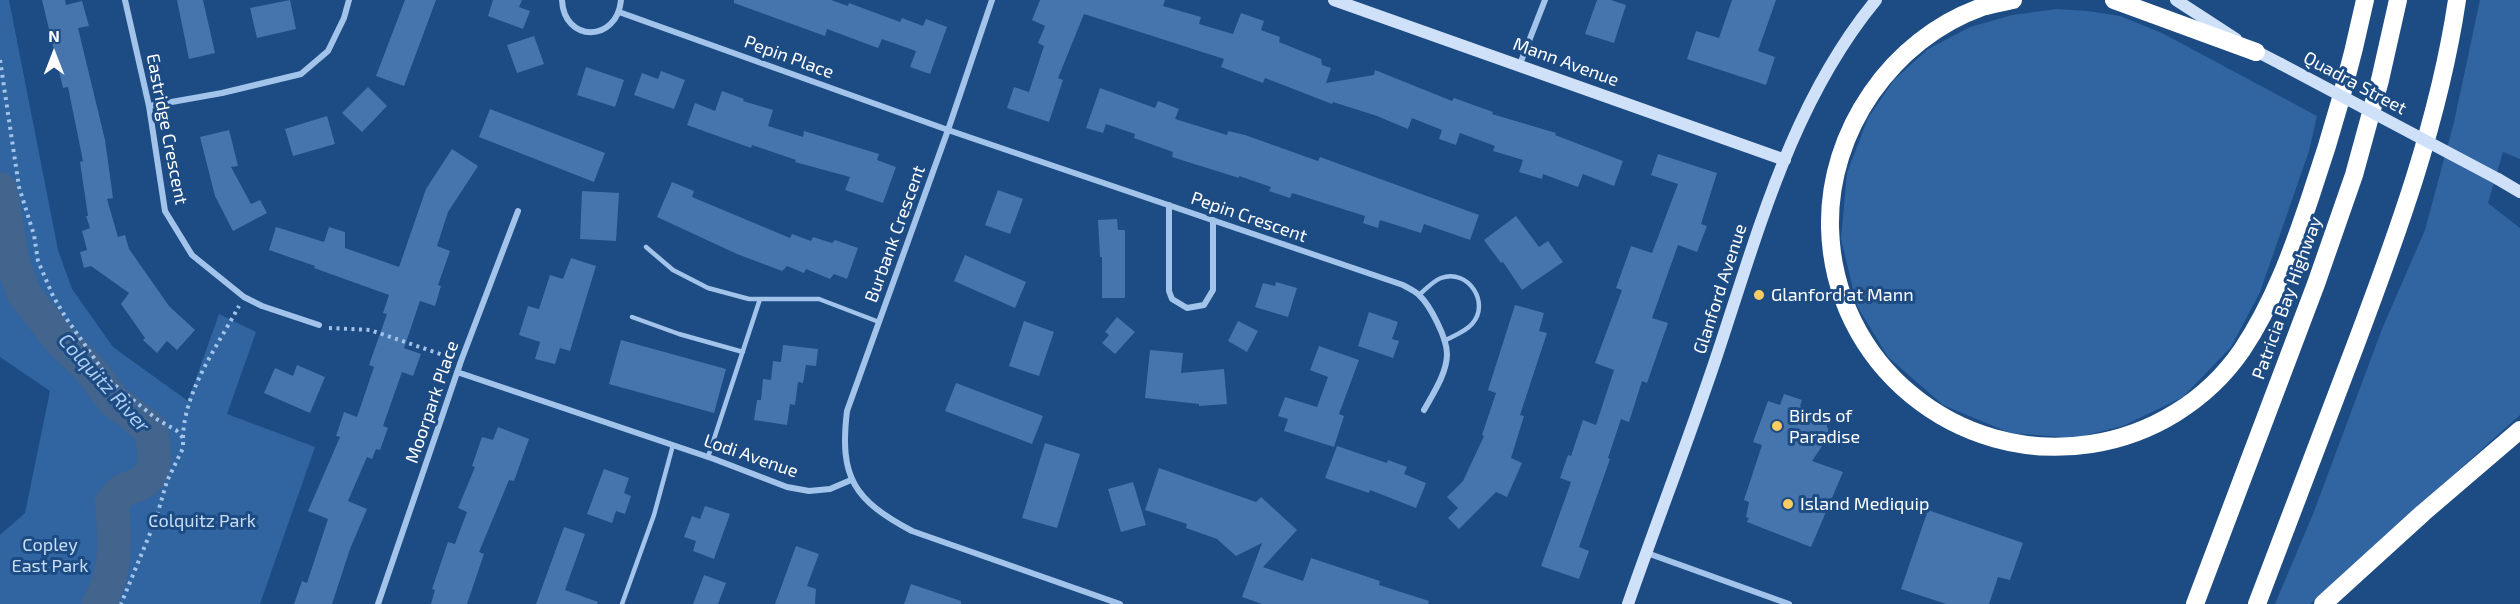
<!DOCTYPE html>
<style>
body{margin:0}
#map{position:relative;width:2520px;height:604px;overflow:hidden;background:#1d4b83;font-family:"Exo 2",sans-serif}
canvas{display:block}
.north{position:absolute;left:24px;top:24px;width:60px;height:60px;-webkit-text-stroke:4px #1d4b83;paint-order:stroke;rotate:0deg;font-size:16px;font-weight:700;line-height:24px;text-align:center;color:#fff}
.north::after{content:'';display:block;margin:auto;width:21px;height:27px;background:#fff;clip-path:polygon(50% 0,100% 100%,50% 72%,0 100%)}
</style>
<div id="map">
<canvas width="2520" height="604"></canvas>
<div class="north">N</div>
</div>
<script>
const g = document.querySelector('canvas').getContext('2d');
g.lineJoin = 'round';
function paint(path, color) {
  g.fillStyle = color;
  g.fill(path, 'evenodd');
}
function trace(path, color, width, dash) {
  g.strokeStyle = color;
  g.lineWidth = width;
  g.lineCap = dash ? 'butt' : 'round';
  g.setLineDash(dash || []);
  g.stroke(path);
}
function write(font, color, halo, rows, align = 'center') {
  g.font = font + ' "Exo 2",sans-serif';
  g.lineWidth = 6;
  g.setLineDash([]);
  g.textBaseline = 'middle';
  g.strokeStyle = halo;
  g.fillStyle = color;
  for (const [text, x, y, turn = 0] of rows) {
    g.save();
    g.translate(x, y);
    g.rotate((+turn || 0) * Math.PI / 180);
    g.textAlign = isNaN(turn) ? turn : align;
    if (halo) g.strokeText(text, 0, 0);
    g.fillText(text, 0, 0);
    g.restore();
  }
}
paint(new Path2D(`
 M0 0H9L58 250 72 289 113 347 188 401 219 314 256 332 227 414 315 447 260 604H0V535L25 513 50 391 0 357Z
 M2480 0H2520V159L2503 152 2488 203 2520 228V415L2310 604H2275L2313 514 2382 329 2425 230 2454 122Z
 M2057 9 2088 11 2120 16 2162 33 2317 116 2309 151 2260 292 2231 347 2183 397 2123 426 2075 438 2010 433 1943 405 1888 357 1857 306 1841 239 1847 173 1868 118 1894 80 1928 49 1970 27 2012 15Z`), '#3065a1');
trace(new Path2D(`
 M0 189 13 263 24 294 60 340 89 368 114 401 151 429C153 445 160 471 143 482 128 491 126 484 112 502 115 541 118 568 99 604`), '#42648d', 34);
paint(new Path2D(`
 M42 0H65L66 5 82 1 89 26 78 28 105 140 113 198 107 199 118 237 125 235 129 249 169 306 195 330 177 350 167 341 157 353 143 340 145 338 121 304 129 293 91 266 84 268 80 252 87 250 82 231 90 228 86 216H88L80 162 83 161 68 87 63 88Z
 M177 0H203L215 53 189 59Z
 M290 0 296 29 257 38 250 8Z
 M405 0H436L404 86 376 76Z
 M493 0H522L519 7 530 11 523 29 488 16Z
 M734 0H831L848 6 849 3 900 22 902 18 923 26 926 19 947 27 930 74 910 67 916 51 882 39 878 48 827 29 825 36 734 3Z
 M1040 0H1165L1163 6 1201 17 1199 24 1233 34 1241 13 1264 21 1261 30 1280 37 1279 42 1321 59 1322 65 1331 68 1326 83 1374 75 1375 70 1452 101 1454 98 1493 112 1492 114 1556 133 1555 135 1623 161 1614 186 1583 174 1578 187 1543 174 1542 179 1519 172 1523 160 1493 151 1495 146 1460 133 1456 145 1439 139 1442 130 1412 118 1408 129 1377 116 1333 102 1332 104 1265 78 1263 83 1221 67 1224 59 1084 14 1058 78 1063 80 1049 122 1007 108 1014 87 1029 92 1044 46 1038 43 1045 26 1032 20Z
 M1597 0H1611L1626 5 1614 43 1585 34Z
 M1732 0H1776L1758 51 1775 57 1766 85 1687 59 1696 31 1719 38Z
 M534 36 544 64 517 73 507 45Z
 M586 67 624 80 615 107 577 95Z
 M661 71 685 80 674 109 634 95 642 73 658 79Z
 M368 87 387 106 362 132 342 113Z
 M1100 88 1155 108 1158 101 1179 109 1175 119 1227 135 1228 131 1245 135 1318 161 1320 157 1479 215 1470 240 1424 224 1421 233 1380 220 1378 228 1363 223 1365 216 1292 193 1290 198 1269 191 1271 187 1239 176V178L1172 157 1173 152 1134 138 1135 134 1106 124 1103 133 1086 128Z
 M722 91 744 99 743 101 773 110 768 126 803 137 804 131 879 154 877 160 896 167 883 203 845 190 850 177 795 162 796 160 752 145 751 148 687 125 695 103 715 111Z
 M490 109 605 153 594 182 479 137Z
 M327 116 335 144 293 156 285 129Z
 M229 130 238 166 231 167 251 204 260 200 267 213 233 231 215 196 200 137Z
 M452 149 478 166 448 212 437 246 450 251 438 285 441 286 435 306 420 301 404 348 421 354 413 376 402 372 383 426 388 428 380 450 376 449 372 459 367 457 348 501 367 509 350 549 332 604H294L302 581 307 583 328 519 308 511 340 437 336 436 344 412 357 417 374 367 369 365 387 314 383 313 389 295 314 268 315 266 269 250 276 227 324 242 329 227 345 232V248L399 267 426 189Z
 M1658 154 1717 173 1701 224 1707 226 1697 252 1678 245 1652 318 1668 323 1647 383 1642 381 1629 422 1621 419 1608 458 1610 459 1579 547 1589 551 1579 579 1541 566 1571 482 1560 478 1568 455 1571 456 1583 420 1596 425 1614 370 1595 363 1622 290 1616 288 1631 246 1652 253 1678 184 1651 175Z
 M672 182 694 191 692 197 790 238 792 234 811 241 813 237 832 243 835 240 858 248 847 279 834 274 830 279 806 269 804 273 787 266 782 271 737 254 657 217Z
 M998 190 1023 199 1010 234 985 225Z
 M582 191 619 193 616 241 580 239Z
 M1516 216 1539 247 1548 241 1563 262 1522 290 1503 262 1501 263 1484 240Z
 M1117 219 1118 230H1125V298H1102V257H1100L1098 220Z
 M965 255 1026 282 1015 308 954 281Z
 M571 258 596 266 570 351 560 348 555 364 535 359 540 342 519 335 528 306 539 309 550 275 563 279Z
 M1276 282 1297 288 1288 317 1255 307 1263 283 1275 286Z
 M1515 305 1544 313 1539 331 1547 333 1520 415 1524 416 1511 458 1522 463 1507 497 1496 492 1459 529 1448 518 1458 508 1447 497 1463 481 1484 436 1482 435 1496 393 1488 390Z
 M1369 312 1398 322 1392 339 1399 341 1393 358 1358 346Z
 M1117 317 1135 332 1115 354 1102 343 1109 335 1105 332Z
 M1024 321 1054 332 1039 376 1009 366Z
 M1238 321 1258 331 1247 352 1228 341Z
 M621 340 726 369 714 413 609 384Z
 M783 345 818 349 816 366 806 365 803 383 798 382 795 405 790 404 787 425 754 420 757 400H761L763 379 771 380 773 361 781 362Z
 M1319 346 1359 360 1339 414 1344 416 1334 447 1284 431 1288 419 1278 416 1285 397 1317 407 1328 377 1310 370Z
 M1150 350 1183 353 1181 373 1224 369 1227 404 1199 406V404L1145 398Z
 M297 365 325 377 310 413 264 393 275 368 293 376Z
 M956 383 1043 416 1032 444 945 411Z
 M1784 394 1802 400 1800 406 1826 422 1829 434 1826 440 1812 461 1843 472 1811 547 1747 522 1749 518 1746 517 1749 502 1744 500 1762 445 1753 442 1768 401 1780 405Z
 M498 427 529 439 514 481 509 480 479 552 484 554 467 604H431L435 590 432 589 448 542 455 544 467 512 458 508 475 467 472 466 482 437 493 440Z
 M1045 443 1080 454 1057 528 1022 518Z
 M1337 446 1387 463 1388 460 1407 467 1404 474 1426 483 1416 508 1370 490 1369 493 1325 478Z
 M1159 468 1256 502 1261 497 1297 530 1263 567 1303 581 1311 558 1380 581 1379 585 1429 601 1428 604H1262L1242 597 1262 543 1236 556 1217 539 1186 528 1187 524 1145 510Z
 M604 469 629 478 624 493 631 496 625 514 616 511 612 523 587 514Z
 M1133 482 1146 525 1121 532 1108 489Z
 M705 506 730 514 714 559 693 551 696 541 684 537 692 516 700 519Z
 M1928 510 2023 543 2010 580 1998 577 1989 604H1946L1901 589Z
 M564 527 585 534 565 590 598 602 597 604H536Z
 M796 546 819 554 807 586 816 589 815 604H775Z
 M704 575 726 583 718 604H693Z
 M911 584 961 601V604H904Z`), '#4575ac');
trace(new Path2D(`
 M0 60 19 187 34 235 38 261 53 296 66 318 111 382 158 420 176 430 183 438V448L167 481 156 519 121 604
 M329 328 370 330 452 358
 M183 438C184 391 217 347 239 306`), '#a3c4ea', 4, [3, 4.5]);
trace(new Path2D(`
 M646 247 673 270 708 288 749 299H819L879 322
 M1419 295C1426 289 1433 281 1441 278 1468 268 1491 303 1472 324 1465 332 1453 336 1444 341
 M632 317 679 334 743 352
 M708 457 760 299
 M622 604 654 515 673 445`), '#a3c4ea', 4.5);
trace(new Path2D(`
 M125 0 149 106 165 211 192 255 244 297 262 306 319 325
 M562 0C564 43 617 43 621 0
 M992 0 948 130 847 411C839 478 854 500 912 531L1120 604
 M619 12 948 130 1403 285C1408 288 1415 291 1419 295 1430 305 1447 338 1447 354 1447 373 1433 394 1424 410
 M1520 64 1545 0
 M149 106 222 93 301 74 328 51 344 18 349 0
 M1169 205V291L1172 299 1187 308 1204 305 1213 290V220
 M457 372 714 459 787 487 809 491 830 489 851 480
 M1647 553 1789 604
 M378 604 461 361 518 211`), '#a3c4ea', 6);
trace(new Path2D(`
 M1334 0 1785 160
 M2176 0 2236 39
 M2250 48 2281 64
 M2498 179 2520 192
 M1628 604C1657 521 1689 439 1717 355 1758 232 1792 102 1876 0`), '#cfe1f8', 12);
trace(new Path2D(`
 M2013 0C2003 2 1992 4 1982 7 1892 39 1828 131 1830 227 1833 364 1957 465 2091 444 2151 435 2207 401 2242 350 2274 302 2293 249 2311 195 2333 131 2351 66 2365 0
 M2114 0 2256 52
 M2195 604 2316 284 2354 175 2380 80 2398 0
 M2257 604C2289 519 2322 434 2354 349 2397 235 2439 121 2457 0
 M2323 604 2423 513 2520 430`), '#fff', 18);
trace(new Path2D(`
 M2281 64 2498 179`), '#cfe1f8', 12);
for (const [x, y, r, color] of [
 [1759,295,6,"#facc61"],
 [1777,426,6,"#facc61"],
 [1788,504,6,"#facc61"]
]) {
  const dot = new Path2D();
  dot.arc(x, y, r, 0, 2 * Math.PI);
  g.fillStyle = color;
  g.fill(dot);
  trace(dot, '#1d4b83', 2);
}
write('18px', '#fff', '#1d4b83', [
 ["Pepin Place",789,57,20],
 ["Mann Avenue",1566,62,20],
 ["Quadra Street",2355,83,28],
 ["Eastridge Crescent",167,129,79],
 ["Pepin Crescent",1249,217,19],
 ["Burbank Crescent",895,234,-70],
 ["Glanford Avenue",1720,289,-72],
 ["Patricia Bay Highway",2287,298,-70],
 ["Moorpark Place",432,402,-71],
 ["Lodi Avenue",751,456,19]
]);
write('18px', '#fff', '#1d4b83', [
 ["Glanford at Mann",1771,295],
 ["Birds of",1789,416],
 ["Paradise",1789,437],
 ["Island Mediquip",1800,504]
], 'left');
write('18px', '#c8def7', '#1d4b83', [
 ["Colquitz Park",202,521],
 ["Copley",50,545],
 ["East Park",50,566]
]);
write('italic 20px', '#aecef2', '#1d4b83', [
 ["Colquitz River",104,383,48]
]);
</script>
